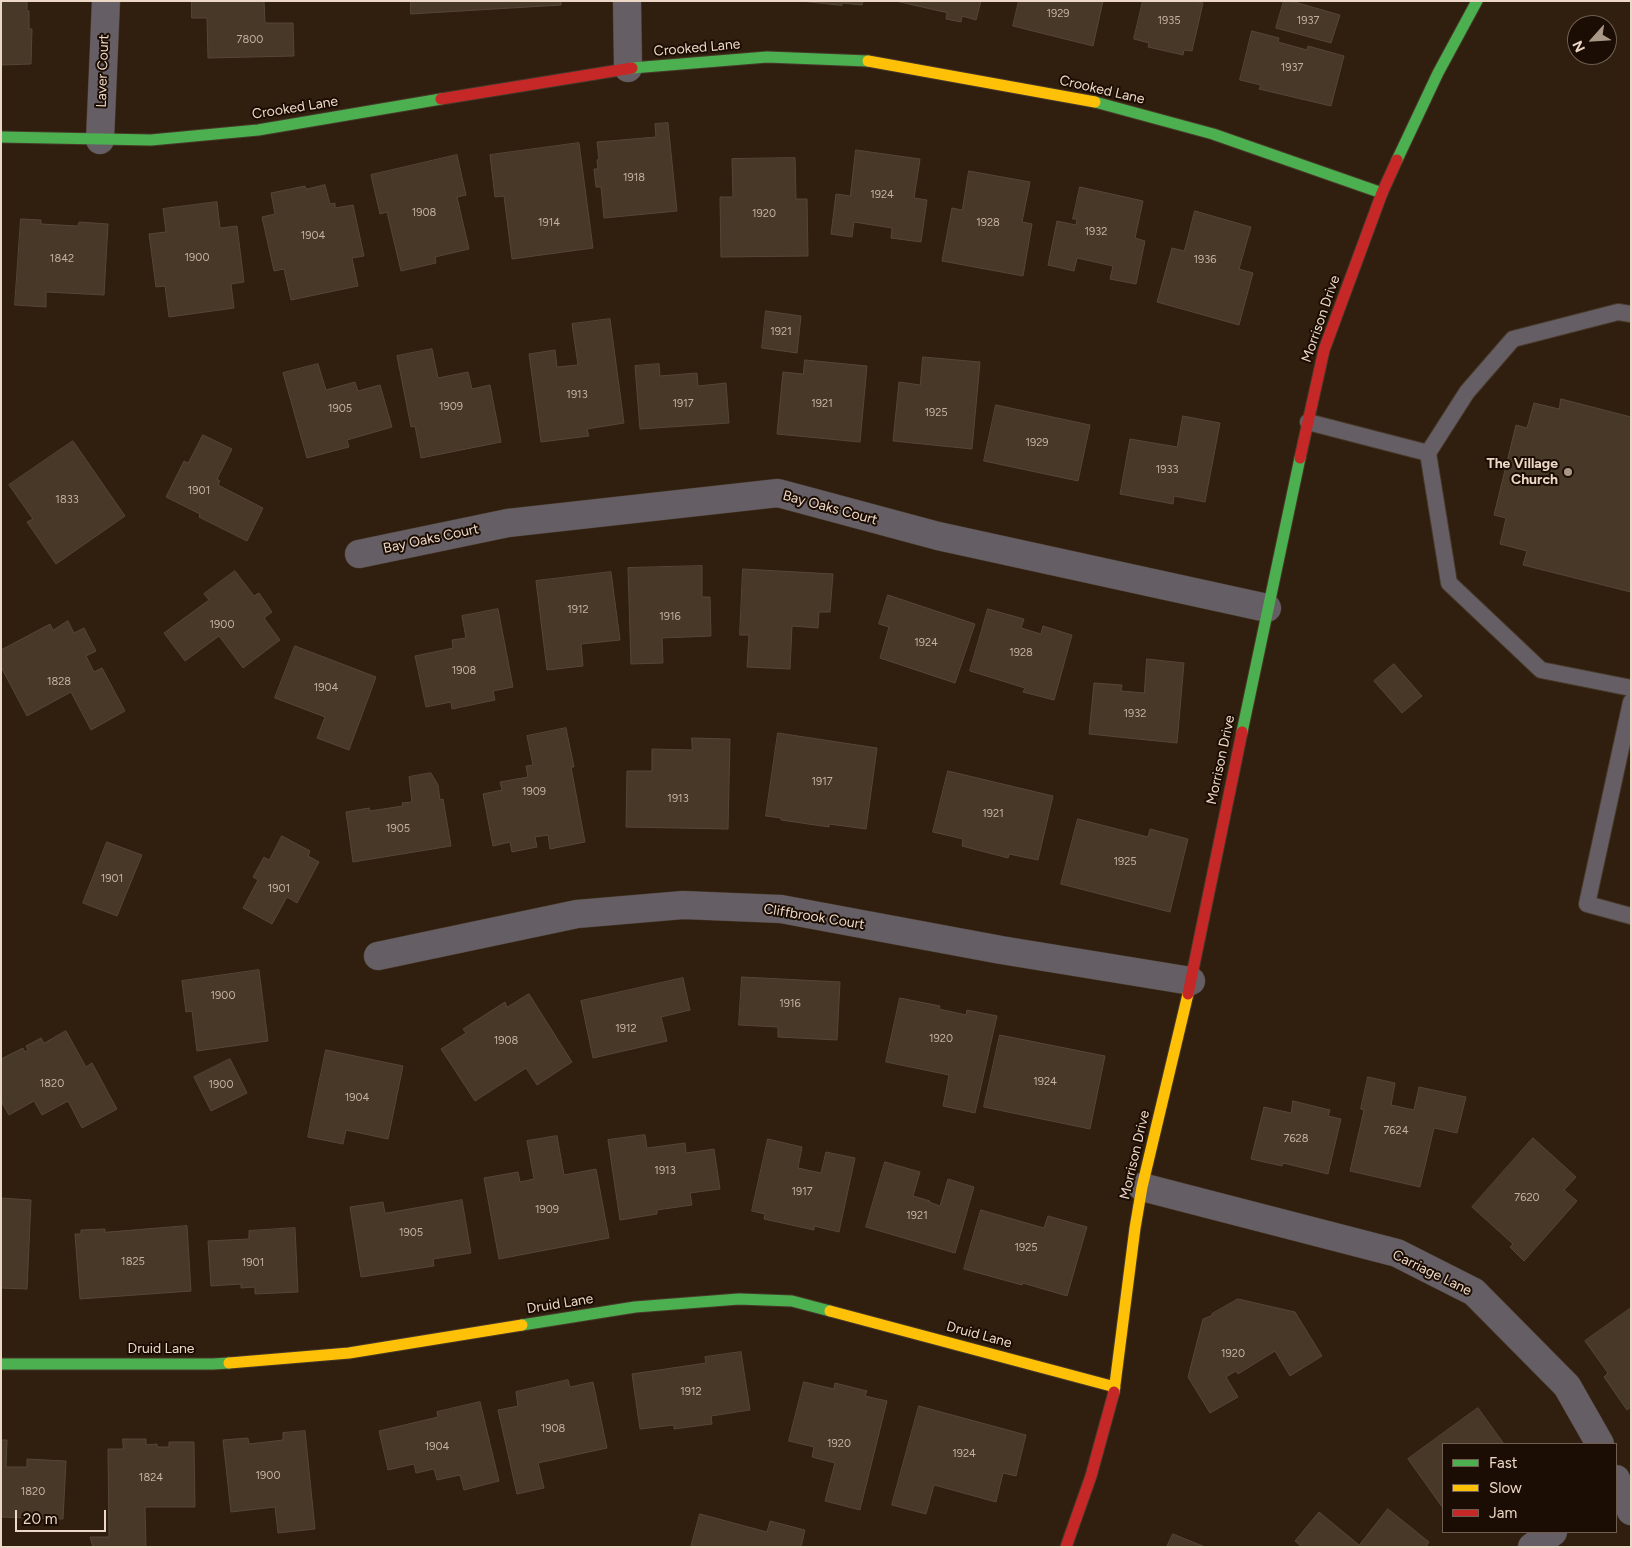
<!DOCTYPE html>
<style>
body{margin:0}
#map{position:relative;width:1632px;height:1548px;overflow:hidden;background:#301f0e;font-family:Figtree,sans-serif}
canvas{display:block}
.frame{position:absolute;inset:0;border:2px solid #edd8c7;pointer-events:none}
.legend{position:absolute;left:1442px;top:1443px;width:175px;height:90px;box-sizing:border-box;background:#1b0d03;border:1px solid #6f5e51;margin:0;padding:6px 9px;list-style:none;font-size:15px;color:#edd8c7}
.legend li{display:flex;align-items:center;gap:10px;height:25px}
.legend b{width:25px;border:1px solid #6f5e51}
.north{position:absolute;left:1567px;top:15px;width:50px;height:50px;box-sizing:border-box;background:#1b0d03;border:1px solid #6f5e51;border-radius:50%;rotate:244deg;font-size:14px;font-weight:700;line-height:20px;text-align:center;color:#edd8c7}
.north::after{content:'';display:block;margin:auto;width:18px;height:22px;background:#ab9786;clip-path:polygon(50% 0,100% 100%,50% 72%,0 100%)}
.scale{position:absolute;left:15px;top:1510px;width:91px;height:22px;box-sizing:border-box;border:2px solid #edd8c7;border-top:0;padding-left:6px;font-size:15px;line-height:18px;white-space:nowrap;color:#edd8c7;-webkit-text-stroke:4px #1b0d03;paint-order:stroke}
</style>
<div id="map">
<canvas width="1632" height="1548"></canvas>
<div class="frame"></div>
<ul class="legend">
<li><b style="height:6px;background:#4caf50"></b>Fast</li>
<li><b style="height:6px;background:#ffc107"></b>Slow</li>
<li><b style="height:6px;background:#c62828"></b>Jam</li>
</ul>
<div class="north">N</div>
<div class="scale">20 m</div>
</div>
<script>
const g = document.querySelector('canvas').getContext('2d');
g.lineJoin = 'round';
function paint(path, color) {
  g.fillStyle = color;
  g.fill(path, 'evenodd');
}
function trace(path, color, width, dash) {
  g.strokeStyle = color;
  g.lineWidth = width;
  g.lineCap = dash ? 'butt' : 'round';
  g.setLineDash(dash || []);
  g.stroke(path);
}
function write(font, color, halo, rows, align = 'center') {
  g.font = font + ' Figtree,sans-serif';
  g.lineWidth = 4;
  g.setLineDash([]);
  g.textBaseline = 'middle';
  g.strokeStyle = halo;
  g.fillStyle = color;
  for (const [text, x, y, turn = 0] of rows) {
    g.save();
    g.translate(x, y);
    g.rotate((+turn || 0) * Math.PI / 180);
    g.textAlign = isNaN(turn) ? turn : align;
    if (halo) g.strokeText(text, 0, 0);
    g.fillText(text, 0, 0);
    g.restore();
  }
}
const building = new Path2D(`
 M1 1H27V11H29V29H32L31 64 1 65Z
 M192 1H264L265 23H293L294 56 208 58 207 18H192Z
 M411 1H561V5L411 14Z
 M801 1H863L862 5 842 3V5Z
 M896 1H981L976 20 962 16 961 22 946 19 947 13Z
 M1019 1H1103L1093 46 1013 26Z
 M1143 1H1195L1203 3 1192 51 1184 50 1183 55 1148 47 1149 43 1134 39Z
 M1284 1H1291L1340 15 1331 43 1276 28Z
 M1252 31 1279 38 1278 42 1307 50 1308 46 1344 56 1331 106 1259 89 1261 85 1240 80Z
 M668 123 677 211 604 218 601 187H596L594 169H598L597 160 599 159 597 142 656 137 655 124Z
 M579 143 593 248 512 259 504 196 495 197 490 155Z
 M856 150 920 159 914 198 927 200 921 242 891 238 892 228 854 222 852 237 831 234 836 194 850 196Z
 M457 155 466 195 457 197 469 249 435 257 436 263 401 271 387 212 380 214 371 175Z
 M795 158 796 199H807L808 256 721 257 720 197H733L732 159Z
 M969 171 1030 182 1022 222 1032 224 1023 276 942 261 952 208 962 210Z
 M325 185 330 204 335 203V208L353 205 364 256 352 258 358 286 291 300 284 269 274 271 262 217 275 214 271 193 305 186 306 189Z
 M1080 187 1143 201 1135 238 1145 241 1136 284 1110 279 1113 266 1077 258 1074 271 1048 265 1057 221 1076 225 1077 219H1073Z
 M217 202 220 228 237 226 244 282 231 284 234 308 169 317 165 286 156 287 149 234 166 232 163 209Z
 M1195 211 1251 227 1239 269 1253 273 1239 325 1157 302 1172 248 1184 251Z
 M21 219 41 220V224L78 226 79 222 108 224 104 295 46 292V307L15 305Z
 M766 311 801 316 797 353 762 348Z
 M610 319 624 423 587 429 589 436 541 442 529 354 555 350 557 367 578 365 572 324Z
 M432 349 438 378 468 372 472 389 490 385 501 442 421 458 415 426 411 427 397 356Z
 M923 357 980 362 972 449 893 441 899 382 920 385Z
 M805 360 867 366 860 442 777 434 783 372 803 374Z
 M318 364 326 390 355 382 358 391 380 385 392 427 347 440 349 447 307 458 283 373Z
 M659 364 660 376 697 373 698 386 726 383 729 423 640 429 635 366Z
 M1561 399 1631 417V592L1523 565 1527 551 1500 544 1506 518 1494 515 1516 425 1527 428 1534 403 1559 409Z
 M996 405 1090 425 1078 481 984 461Z
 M1183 416 1220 423 1205 502 1174 496 1173 504 1120 494 1130 439 1177 447Z
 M203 435 232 449 217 479 220 481 218 485 263 508 247 541 199 517 200 514 166 497 184 461 188 463Z
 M73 441 125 516 56 564 27 522 33 519 9 485Z
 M702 566V597H710L711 636 662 638 663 663 631 664 628 568Z
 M743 569 833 574 830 612H819L818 628 792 626 790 669 747 667 749 635H740Z
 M235 571 254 596 259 593 272 612 264 618 280 640 243 668 219 636 185 661 164 633 209 600 204 594Z
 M611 572 620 640 581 644 583 666 547 670 536 581Z
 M888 595 975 624 955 683 880 658 889 627 879 624Z
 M498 609 513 687 493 691 495 700 452 709 451 702 426 707 415 656 453 648 452 640 466 638 462 616Z
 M988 609 1024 619 1021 628 1041 634 1043 626 1072 635 1054 700 1023 692 1025 688 970 671Z
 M68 621 74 633 84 628 96 651 86 656 94 672 102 668 125 711 91 730 71 692 27 716 1 667V650L50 624 53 630Z
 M295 646 376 677 349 750 317 738 325 717 275 698Z
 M1147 659 1184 663 1177 743 1089 734 1094 683 1122 685 1121 691 1144 693Z
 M1394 664 1422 696 1402 713 1374 681Z
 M566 728 574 767H571L585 842 550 849 548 835 535 837 537 847 512 852 510 842 493 846 483 794 502 790 500 782 528 777 526 766 533 765 527 736Z
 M778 733 877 748 866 829 829 824V827L781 820V818L766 816Z
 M692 738 730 739 728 829 626 827 627 771H652V749L692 750Z
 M948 771 1053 796 1038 860 1009 854 1008 858 962 846 963 839 933 832Z
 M431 773 438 785 440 800 443 799 451 846 353 862 346 812 369 808 370 811 403 806 402 803 412 802 409 777Z
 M1078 819 1148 837 1150 829 1188 839 1170 912 1061 884Z
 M282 836 310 851 308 856 319 862 297 903 287 897 272 924 243 908 258 880 253 877 264 857 269 860Z
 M107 842 142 855 117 916 83 903Z
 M259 970 268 1041 197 1051 192 1011 186 1012 182 981Z
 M742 977 840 982 837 1040 778 1037V1027L739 1025Z
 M683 978 690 1010 661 1017 667 1041 593 1058 581 1001Z
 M529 994 572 1062 537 1085 526 1068 475 1101 441 1049 466 1033 463 1029 505 1002 507 1007Z
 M900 998 940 1006 939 1009 966 1015 967 1010 997 1016 975 1113 943 1106 949 1075 886 1062Z
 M66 1031 86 1067 92 1063 117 1109 82 1128 68 1101 42 1115 34 1101 9 1115 1 1101V1059L23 1048 25 1052 28 1050 26 1046 41 1038 44 1043Z
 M1000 1035 1105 1056 1090 1129 984 1107Z
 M326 1050 403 1066 388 1139 346 1130 343 1144 308 1137Z
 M230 1059 247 1093 211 1111 194 1077Z
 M1368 1077 1395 1083 1391 1105 1414 1110 1419 1087 1466 1097 1457 1133 1434 1128 1420 1187 1350 1171 1364 1110 1361 1109Z
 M1293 1101 1330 1110 1328 1116 1341 1119 1328 1174 1283 1163 1282 1166 1251 1159 1264 1107 1291 1113Z
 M645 1135 647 1148 685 1143 686 1153 714 1149 720 1189 690 1193 692 1205 657 1210V1214L620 1220 608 1140Z
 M557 1136 564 1175 596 1169 609 1238 499 1259 484 1178 518 1172 520 1182 534 1179 527 1141Z
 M1533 1138 1576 1177 1564 1190 1577 1201 1524 1261 1510 1247 1513 1244 1472 1207Z
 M768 1139 802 1147 798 1168 821 1173 826 1152 855 1158 839 1232 814 1226V1230L764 1219 765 1214 752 1211Z
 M885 1162 920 1172 913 1196 930 1201 929 1202 940 1206 948 1179 974 1187 955 1253 866 1227Z
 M1 1198 31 1200 27 1289 1 1288Z
 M462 1200 471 1253 433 1259 434 1266 361 1277 350 1207 383 1202 385 1213Z
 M981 1210 1044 1228 1048 1216 1087 1227 1067 1296 1023 1283 1022 1285 964 1269Z
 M187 1226 191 1291 80 1299 75 1234H81V1230L105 1229V1232Z
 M295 1228 298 1292 255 1294V1287L241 1288V1284L211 1286 208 1241 249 1239V1231Z
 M1238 1299 1295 1312 1322 1356 1290 1376 1275 1351 1238 1374 1236 1371 1226 1377 1238 1397 1210 1413 1188 1377 1203 1319 1213 1315 1212 1314Z
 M1631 1308V1407L1627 1410 1604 1377 1608 1373 1585 1341Z
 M741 1352 750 1410 711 1416 712 1424 674 1429V1425L640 1429 632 1374 706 1363 705 1357Z
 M568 1380 570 1387 593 1382 607 1448 538 1463 544 1488 517 1494 498 1410 518 1406 516 1392Z
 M804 1382 834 1389 835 1383 867 1391 865 1396 887 1401 860 1510 825 1501 835 1463 812 1457 814 1447 789 1441Z
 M480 1402 499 1481 464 1490 460 1475 437 1480 434 1469 416 1473 414 1464 388 1470 379 1431 438 1417 437 1412Z
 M919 1406 1026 1435 1016 1476 1003 1473 996 1502 934 1485 926 1514 892 1505Z
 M1478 1408 1504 1444H1443V1508L1408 1459Z
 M305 1431 315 1529 278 1533 275 1507 231 1512 223 1440 248 1438 249 1444 283 1440V1433Z
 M123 1439H146V1445L157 1444V1447H169V1442H194L195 1507H145L146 1547H93L90 1537H109L108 1449H123Z
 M1 1440H7L6 1467H27V1459L66 1461 63 1519 1 1517Z
 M1388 1509 1429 1542 1426 1547H1302L1295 1541 1319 1512 1359 1545Z
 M700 1514 767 1532 770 1521 805 1530 801 1547H691Z
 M1173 1534 1205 1547H1167Z`);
paint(building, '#483828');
trace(building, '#544638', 1);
const lane = new Path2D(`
 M1308 422 1428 453 1449 583 1541 670 1631 688
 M1428 453 1467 392 1513 339 1618 312 1631 314
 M1631 702 1587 904 1631 916`);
const street = new Path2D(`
 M627 1 628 68
 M100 140 106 1
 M359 554 508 523 778 493 938 536 1267 608
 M378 956 577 914 683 905 781 909 1001 950 1191 981
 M1142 1187 1397 1253 1474 1292 1567 1386 1600 1444
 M1616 1479 1631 1511
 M1532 1547 1553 1532`);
const fast = new Path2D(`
 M632 68 767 57 868 61
 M1095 102 1213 134 1382 193
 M1 137 151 140 258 130 441 99
 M1397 160 1438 73 1477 1
 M1242 732 1300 458
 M522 1325 635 1307 739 1299 792 1301 830 1311
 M1 1364H213L229 1363`);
const slow = new Path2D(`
 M868 61 1095 102
 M830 1311 1115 1387
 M229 1363 349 1353 522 1325
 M1114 1392 1135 1228 1142 1187 1188 994`);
const jam = new Path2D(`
 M441 99 632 68
 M1300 458 1324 350 1382 193 1397 160
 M1188 994 1242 732
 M1066 1547 1091 1476 1114 1392`);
trace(lane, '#48392a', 18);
trace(street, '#48392a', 29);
trace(fast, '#48392a', 13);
trace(slow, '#48392a', 13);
trace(jam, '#48392a', 13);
trace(lane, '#655f65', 16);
trace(street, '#655f65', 28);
trace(fast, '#4caf50', 11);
trace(slow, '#ffc107', 11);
trace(jam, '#c62828', 11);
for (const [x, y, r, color] of [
 [1568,472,5,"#ab9786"]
]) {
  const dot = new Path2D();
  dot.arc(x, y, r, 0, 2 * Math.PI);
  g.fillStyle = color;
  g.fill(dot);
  trace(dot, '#1b0d03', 2);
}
write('11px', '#c4b09f', null, [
 ["1929",1058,14],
 ["1935",1169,21],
 ["1937",1308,21],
 ["7800",250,40],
 ["1937",1292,68],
 ["1918",634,178],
 ["1924",882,195],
 ["1908",424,213],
 ["1920",764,214],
 ["1914",549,223],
 ["1928",988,223],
 ["1932",1096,232],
 ["1904",313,236],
 ["1900",197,258],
 ["1842",62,259],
 ["1936",1205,260],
 ["1921",781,332],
 ["1913",577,395],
 ["1917",683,404],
 ["1921",822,404],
 ["1909",451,407],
 ["1905",340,409],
 ["1925",936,413],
 ["1929",1037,443],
 ["1933",1167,470],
 ["1901",199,491],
 ["1833",67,500],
 ["1912",578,610],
 ["1916",670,617],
 ["1900",222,625],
 ["1924",926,643],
 ["1928",1021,653],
 ["1908",464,671],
 ["1828",59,682],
 ["1904",326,688],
 ["1932",1135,714],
 ["1917",822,782],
 ["1909",534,792],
 ["1913",678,799],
 ["1921",993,814],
 ["1905",398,829],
 ["1925",1125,862],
 ["1901",112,879],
 ["1901",279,889],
 ["1900",223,996],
 ["1916",790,1004],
 ["1912",626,1029],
 ["1920",941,1039],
 ["1908",506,1041],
 ["1924",1045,1082],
 ["1820",52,1084],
 ["1900",221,1085],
 ["1904",357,1098],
 ["7624",1396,1131],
 ["7628",1296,1139],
 ["1913",665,1171],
 ["1917",802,1192],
 ["7620",1527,1198],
 ["1909",547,1210],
 ["1921",917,1216],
 ["1905",411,1233],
 ["1925",1026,1248],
 ["1825",133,1262],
 ["1901",253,1263],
 ["1920",1233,1354],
 ["1912",691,1392],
 ["1908",553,1429],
 ["1920",839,1444],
 ["1904",437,1447],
 ["1924",964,1454],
 ["1900",268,1476],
 ["1824",151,1478],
 ["1820",33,1492]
]);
write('14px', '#edd8c7', '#1b0d03', [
 ["Crooked Lane",697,48,-5],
 ["Laver Court",103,71,-88],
 ["Crooked Lane",1102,90,13],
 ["Crooked Lane",295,108,-9],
 ["Morrison Drive",1321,319,-71],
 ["Bay Oaks Court",830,508,15],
 ["Bay Oaks Court",431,539,-12],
 ["Morrison Drive",1221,760,-78],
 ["Cliffbrook Court",814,917,9],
 ["Morrison Drive",1135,1155,-77],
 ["Carriage Lane",1432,1273,26],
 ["Druid Lane",560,1304,-9],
 ["Druid Lane",979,1335,15],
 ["Druid Lane",161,1349]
]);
write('bold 14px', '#edd8c7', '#1b0d03', [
 ["The Village",1558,464],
 ["Church",1558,480]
], 'right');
</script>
